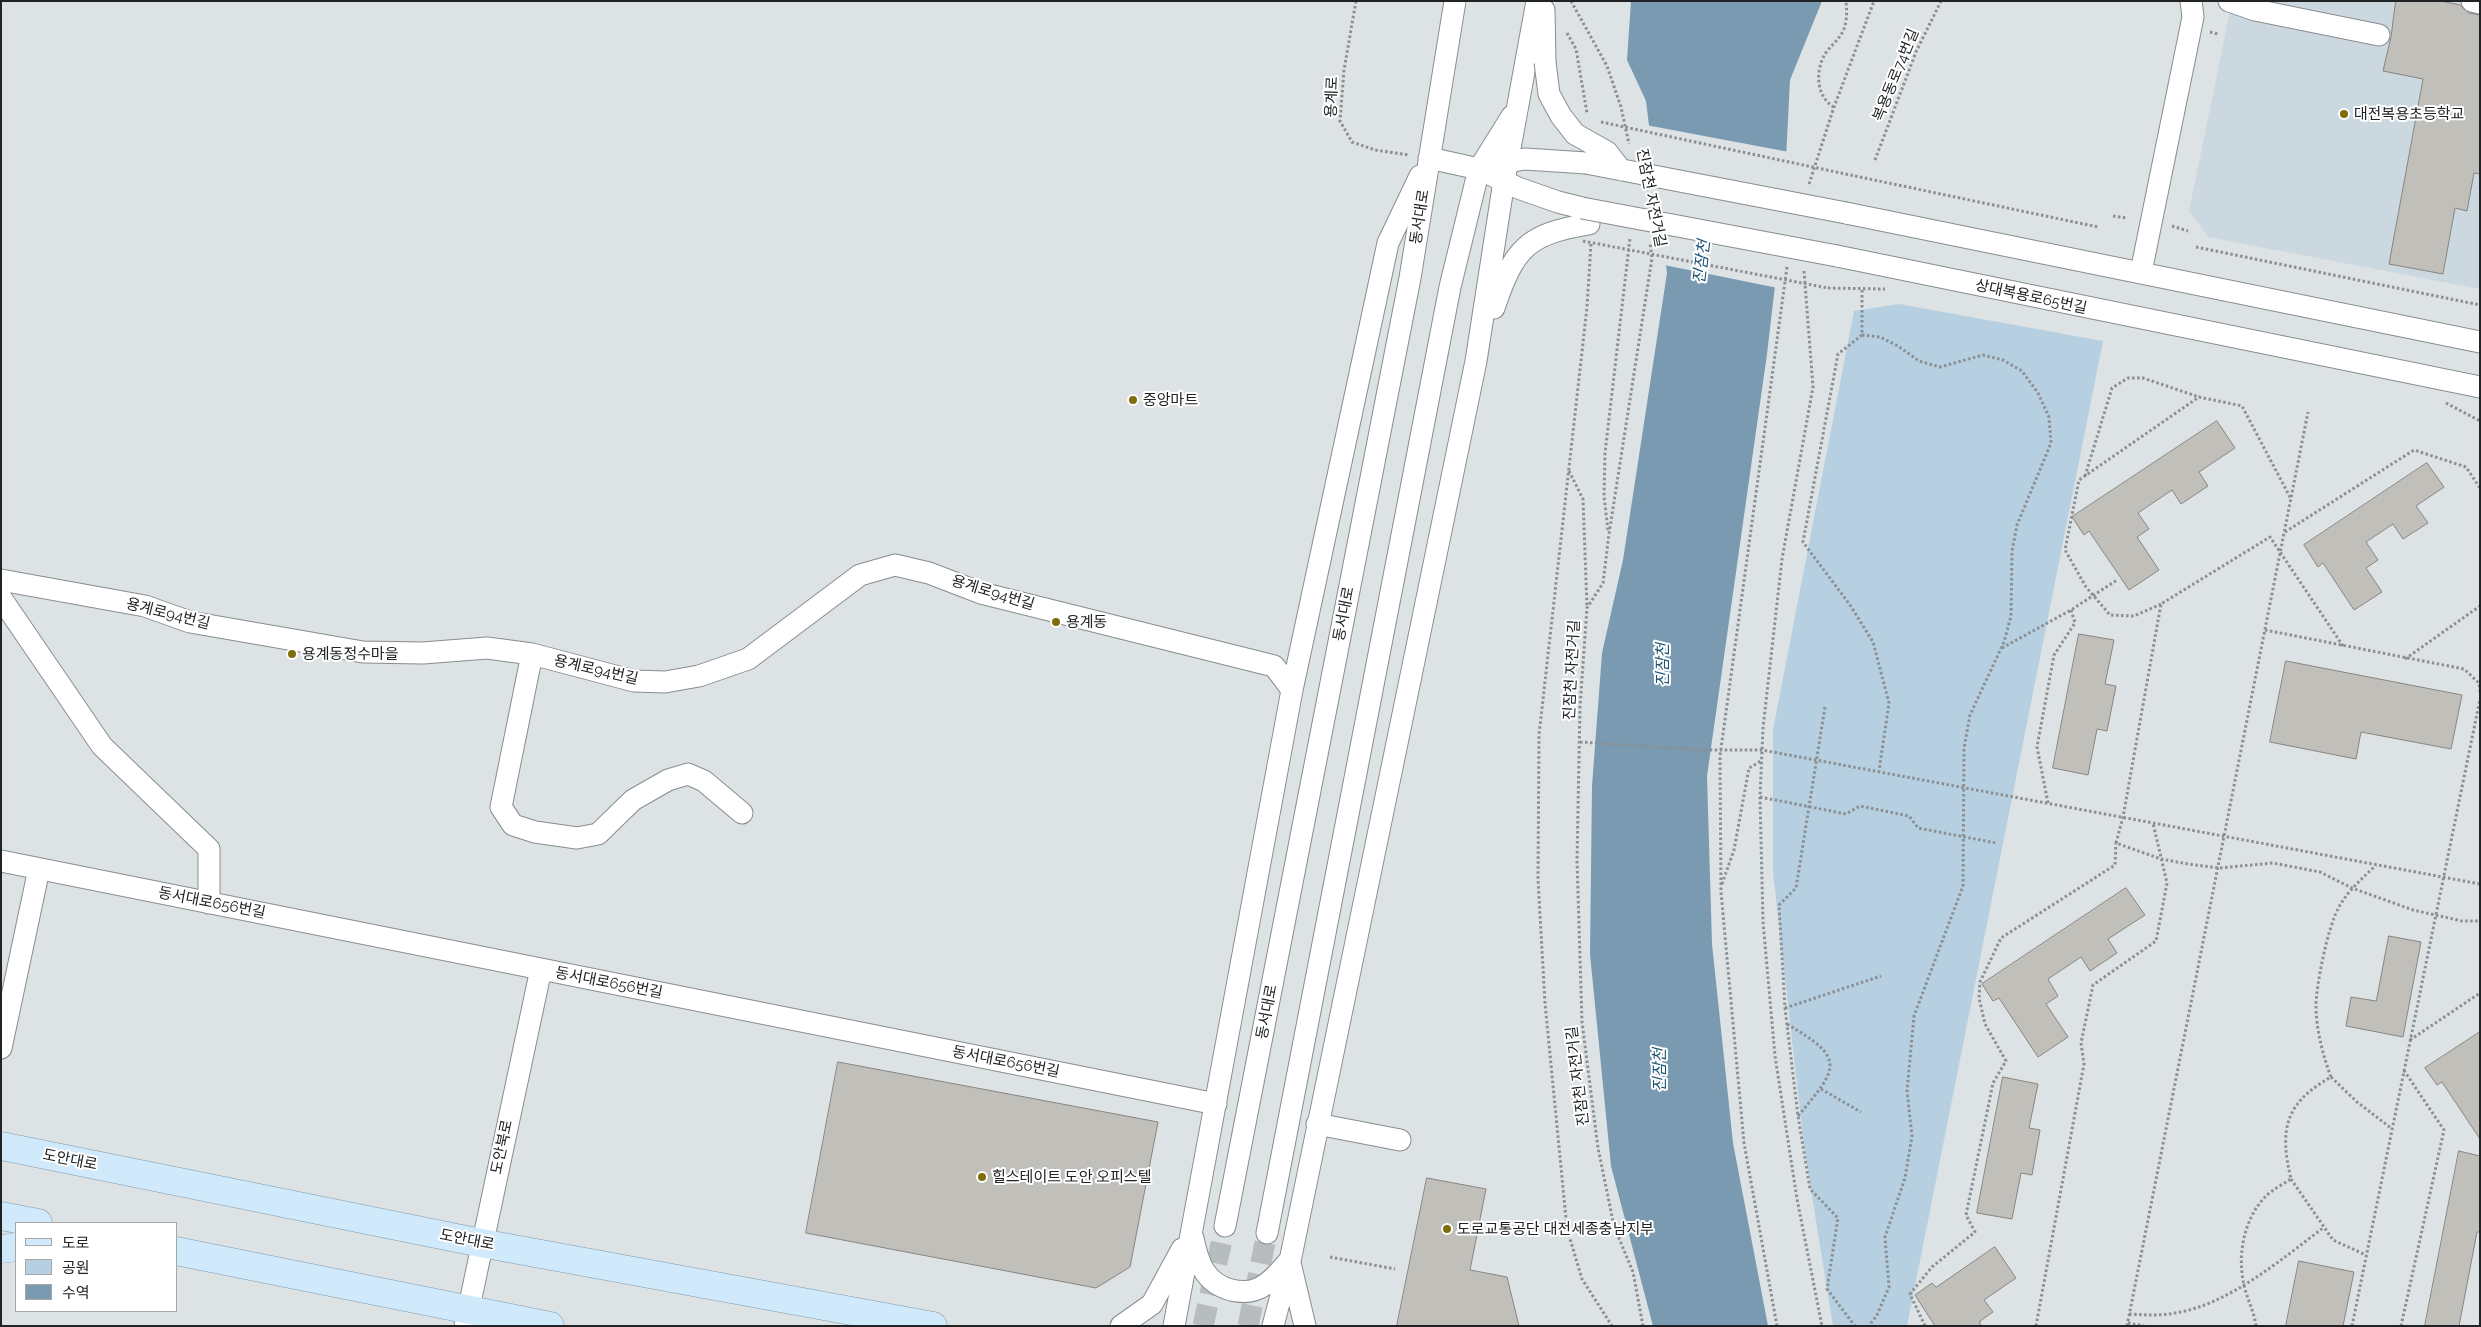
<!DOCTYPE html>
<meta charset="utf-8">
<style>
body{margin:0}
#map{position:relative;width:2481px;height:1327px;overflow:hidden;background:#dde2e5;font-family:Raleway,"Noto Sans KR",sans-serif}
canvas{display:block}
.frame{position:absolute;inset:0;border:2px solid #202223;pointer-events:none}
.legend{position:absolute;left:15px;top:1222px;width:162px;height:90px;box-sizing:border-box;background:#fff;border:1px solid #a6a7a7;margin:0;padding:6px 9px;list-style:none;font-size:15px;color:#202223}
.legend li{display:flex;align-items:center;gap:10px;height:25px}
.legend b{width:25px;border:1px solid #a6a7a7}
</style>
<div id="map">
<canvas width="2481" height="1327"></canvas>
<div class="frame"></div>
<ul class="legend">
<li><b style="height:6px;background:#d0e9fb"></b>도로</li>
<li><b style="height:14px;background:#b6d0e2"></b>공원</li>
<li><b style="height:14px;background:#799ab0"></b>수역</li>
</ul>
</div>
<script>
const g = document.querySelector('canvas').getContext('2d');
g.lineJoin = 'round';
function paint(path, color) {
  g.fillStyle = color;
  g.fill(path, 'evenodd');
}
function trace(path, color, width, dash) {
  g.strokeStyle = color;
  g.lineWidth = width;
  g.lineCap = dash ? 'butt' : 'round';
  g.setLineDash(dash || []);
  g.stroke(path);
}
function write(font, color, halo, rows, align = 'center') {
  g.font = font + ' Raleway,"Noto Sans KR",sans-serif';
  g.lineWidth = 4;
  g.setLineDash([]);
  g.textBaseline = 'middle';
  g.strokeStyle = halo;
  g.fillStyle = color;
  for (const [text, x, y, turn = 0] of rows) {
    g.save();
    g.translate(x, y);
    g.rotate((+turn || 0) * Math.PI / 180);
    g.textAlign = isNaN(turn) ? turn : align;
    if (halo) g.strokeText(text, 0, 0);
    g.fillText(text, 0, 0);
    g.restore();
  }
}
paint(new Path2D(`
 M2232 1H2480V289L2208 237 2189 211Z`), '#ccd8e0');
paint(new Path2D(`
 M1899 304 2103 341 1907 1326H1833L1804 1146 1773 872V730L1854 311Z`), '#b6d0e2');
paint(new Path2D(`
 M1631 1H1822L1790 80 1783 217 1767 354 1707 776 1712 944 1733 1143 1768 1326H1653L1611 1166 1590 954 1592 786 1602 653 1623 560 1667 273 1646 101 1627 60Z`), '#799ab0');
paint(new Path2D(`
 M1646 125 1789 152 1786 218 1778 288 1664 265Z`), '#dde2e5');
const building = new Path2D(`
 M2396 1H2441L2460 5 2469 13 2480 15V174L2474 173 2467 211 2455 208 2443 274 2389 264 2423 79 2383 71 2391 37Z
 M2217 421 2235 448 2199 472 2208 486 2181 504 2172 490 2138 513 2149 529 2137 537 2159 570 2129 590 2089 531 2084 535 2072 517Z
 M2427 463 2444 487 2416 506 2428 523 2403 539 2393 524 2366 542 2378 560 2366 568 2382 592 2354 610 2323 563 2318 567 2304 545Z
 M2079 634 2114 640 2105 684 2116 686 2107 731 2097 729 2088 775 2053 768Z
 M2286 661 2462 695 2451 749 2361 732 2356 759 2270 742Z
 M2126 888 2145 915 2108 939 2117 953 2090 971 2081 957 2048 979 2058 996 2046 1004 2068 1037 2038 1057 1999 998 1993 1001 1982 984Z
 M2389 936 2421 942 2403 1037 2346 1026 2351 997 2376 1001Z
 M2480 1032V1139L2442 1082 2437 1085 2425 1068Z
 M838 1062 1158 1122 1130 1267 1096 1288 806 1233Z
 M2003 1077 2038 1084 2029 1128 2040 1130 2032 1175 2021 1173 2012 1219 1977 1213Z
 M2459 1151 2480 1156V1232H2477L2459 1326H2425Z
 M1427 1178 1486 1189 1470 1270 1507 1277 1519 1326H1397Z
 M1995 1247 2016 1278 1984 1300 1993 1312 1980 1321V1326H1935L1915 1295 1932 1283 1936 1287Z
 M2299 1261 2354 1272 2343 1326H2286Z`);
paint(building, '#c0bfba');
trace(building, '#868581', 1);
trace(new Path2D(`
 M1203 1326 1225 1226
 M1248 1326 1267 1233`), '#b7bcbe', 21, [21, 11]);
const minor = new Path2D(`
 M2229 1 2255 10 2379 35
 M2472 1 2480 3
 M1544 10 1545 62
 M1429 158 1479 169 1518 188 1558 202 1582 208
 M1496 164 1525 159 1586 163
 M1846 213 2480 342
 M1837 256 2480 387
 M2141 272 2193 17 2191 1
 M1494 308C1514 249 1526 234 1589 224
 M1 580 145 606 190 622 363 652 423 653 487 648 532 654 634 681 665 682 699 676 748 659 860 575 895 565 929 573 981 593 1274 666 1292 690
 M1 598 102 746 209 849V903
 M532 654 501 807 513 825 535 832 577 838 598 834 633 800 668 780 688 774 704 781 742 813
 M1 861 1216 1104
 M1 1048 39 869
 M1317 1124 1400 1140
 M1225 1226 1410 278 1455 1
 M1267 1233 1450 287 1479 169 1512 116
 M1193 1238C1198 1263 1205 1283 1231 1290 1240 1292 1248 1293 1257 1289 1270 1284 1280 1271 1289 1261
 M1290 1263 1305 1326
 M465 1326 541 969
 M1121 1326 1152 1304 1182 1249
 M1174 1326 1292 690 1388 243 1420 176
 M1273 1326 1290 1261 1476 361 1504 181 1537 1`);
const major = new Path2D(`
 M1 1146 481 1243 933 1326
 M1 1216 38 1223
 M1 1249 16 1247
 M176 1251 550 1326`);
trace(minor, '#888d90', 23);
trace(major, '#7e9aad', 29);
trace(new Path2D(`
 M1356 1 1344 70 1340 121 1352 142 1375 150 1409 155
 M1571 1 1607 66 1621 107 1629 144
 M2210 32 2218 34
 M1567 33 1576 49 1587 113
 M1834 107C1816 97 1815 71 1825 54 1831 45 1840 39 1844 29 1847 20 1847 11 1846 1
 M1875 160 1916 52 1941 1
 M1855 176 2098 227
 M1809 184 1834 107 1874 1
 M2113 216 2127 218
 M2172 226 2188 231
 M1591 244 1587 307 1539 735 1538 879 1545 1003 1567 1229 1582 1279 1612 1326
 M2196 247 2480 305
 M1804 271 1813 387 1782 559 1763 728 1760 797 1763 922 1775 1056 1797 1199 1822 1326
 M1828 288 1885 289
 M1862 290V335L1838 354 1803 542 1850 605 1873 642 1889 703 1879 771
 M1862 335 1880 337 1898 346 1919 361 1940 367 1983 355 2003 360 2022 371 2038 393 2049 417 2051 443 2017 525 2012 551 2011 616 2004 642 1970 715 1964 748 1963 886 1914 1016 1907 1091 1912 1136 1905 1178 1885 1237 1889 1287 1877 1315 1869 1326
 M2446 403 2480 421
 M1569 471 1583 499 1587 607
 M2085 476 2112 388 2128 378H2143L2199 397
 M1608 530 1604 496 1605 453 1630 238
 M2285 532 2414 450 2466 467 2480 488
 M2161 604 2134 616 2110 615 2086 587 2065 550 2079 480 2199 397 2242 406 2291 499
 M2265 630 2464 669 2479 683 2480 692
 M2343 646 2270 537 2161 604 2123 817 2116 843 2161 859 2188 864 2219 868 2273 863 2320 872 2352 888 2413 910 2462 921H2480
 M2002 648 2071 610 2117 580
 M2405 659 2480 606
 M1825 707 1796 888 1779 905 1785 1008 1798 1116 1810 1189 1838 1218 1827 1289 1855 1326
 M1580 742 1699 750H1762L2480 884
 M1760 797 1846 814 1860 806 1909 816 1918 828 1996 843
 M2048 803 2037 747 2054 655 2075 623 2071 610
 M1722 884 1734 850 1749 768 1761 761
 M1785 1008 1881 976
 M1787 1024C1847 1059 1838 1068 1798 1116
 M2410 1040 2480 993
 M2331 1077 2357 1102 2391 1128
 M1821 1089 1861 1112
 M2291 1179 2333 1240 2366 1255
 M1330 1257 1395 1269
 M2129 1314C2145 1315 2160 1316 2175 1313 2228 1305 2282 1259 2323 1228
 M2128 1323 2144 1326
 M1643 1326 1633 1272 1614 1226 1598 1148 1582 1022 1577 860 1580 707 1587 608 1603 583 1609 534 1652 258 1650 243
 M1777 1326 1744 1143 1721 892 1720 756 1787 267
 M1925 1326 1910 1294 1932 1267 1975 1232 1966 1215 1993 1083 2006 1061 1985 1024 1979 998 1980 982 2001 938 2115 865 2116 843
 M2036 1326 2084 1064 2081 1043 2093 985 2156 941 2167 883 2153 823
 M2127 1326 2308 412
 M2256 1326C2254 1311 2247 1299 2244 1285 2237 1255 2244 1219 2265 1197 2272 1190 2283 1184 2291 1179 2279 1129 2285 1103 2331 1077 2323 1056 2316 1029 2316 1006 2316 985 2328 927 2338 909 2347 891 2362 879 2376 865
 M2352 1326 2480 699
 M2401 1326 2444 1130 2403 1069`), '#8b8f91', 3, [2.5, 2.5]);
trace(minor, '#fff', 21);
trace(major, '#d0e9fb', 28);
const minorBridge = new Path2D(`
 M1545 62 1549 94 1561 116 1575 134 1607 152 1621 170
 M1586 163 1846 213
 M1582 208 1837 256`);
trace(minorBridge, '#888d90', 23, []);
trace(new Path2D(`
 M1601 122 1855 176
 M1583 241 1828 288`), '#8b8f91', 3, [2.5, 2.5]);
trace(minorBridge, '#fff', 21);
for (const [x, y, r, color] of [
 [2344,114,5,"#7e6d08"],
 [1133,400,5,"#7e6d08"],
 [1056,622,5,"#7e6d08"],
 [292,654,5,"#7e6d08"],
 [982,1177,5,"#7e6d08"],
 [1447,1229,5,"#7e6d08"]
]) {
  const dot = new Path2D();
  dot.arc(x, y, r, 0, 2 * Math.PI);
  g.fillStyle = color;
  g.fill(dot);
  trace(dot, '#fff', 2);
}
write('15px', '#202223', '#fff', [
 ["복용동로74번길",1896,75,-68],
 ["용계로",1332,97,-88],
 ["진잠천 자전거길",1651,198,79],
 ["동서대로",1420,217,-81],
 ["상대복용로65번길",2031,297,12],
 ["용계로94번길",993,593,17],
 ["용계로94번길",168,614,14],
 ["동서대로",1344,614,-79],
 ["용계로94번길",596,670,13],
 ["진잠천 자전거길",1572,670,-87],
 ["동서대로656번길",212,903,11],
 ["동서대로656번길",609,983,11],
 ["동서대로",1267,1012,-79],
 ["동서대로656번길",1006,1062,11],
 ["진잠천 자전거길",1578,1076,-97],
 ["도안북로",502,1147,-78],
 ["도안대로",70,1160,11],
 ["도안대로",467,1240,11]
]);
write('15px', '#202223', '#fff', [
 ["대전복용초등학교",2354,114],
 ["중앙마트",1143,400],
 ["용계동",1066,622],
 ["용계동정수마을",302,654],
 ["힐스테이트 도안 오피스텔",992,1177],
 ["도로교통공단 대전세종충남지부",1457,1229]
], 'left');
write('italic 16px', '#1b5474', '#fff', [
 ["진잠천",1702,262,-83],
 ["진잠천",1663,665,-90],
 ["진잠천",1660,1070,-90]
]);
</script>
